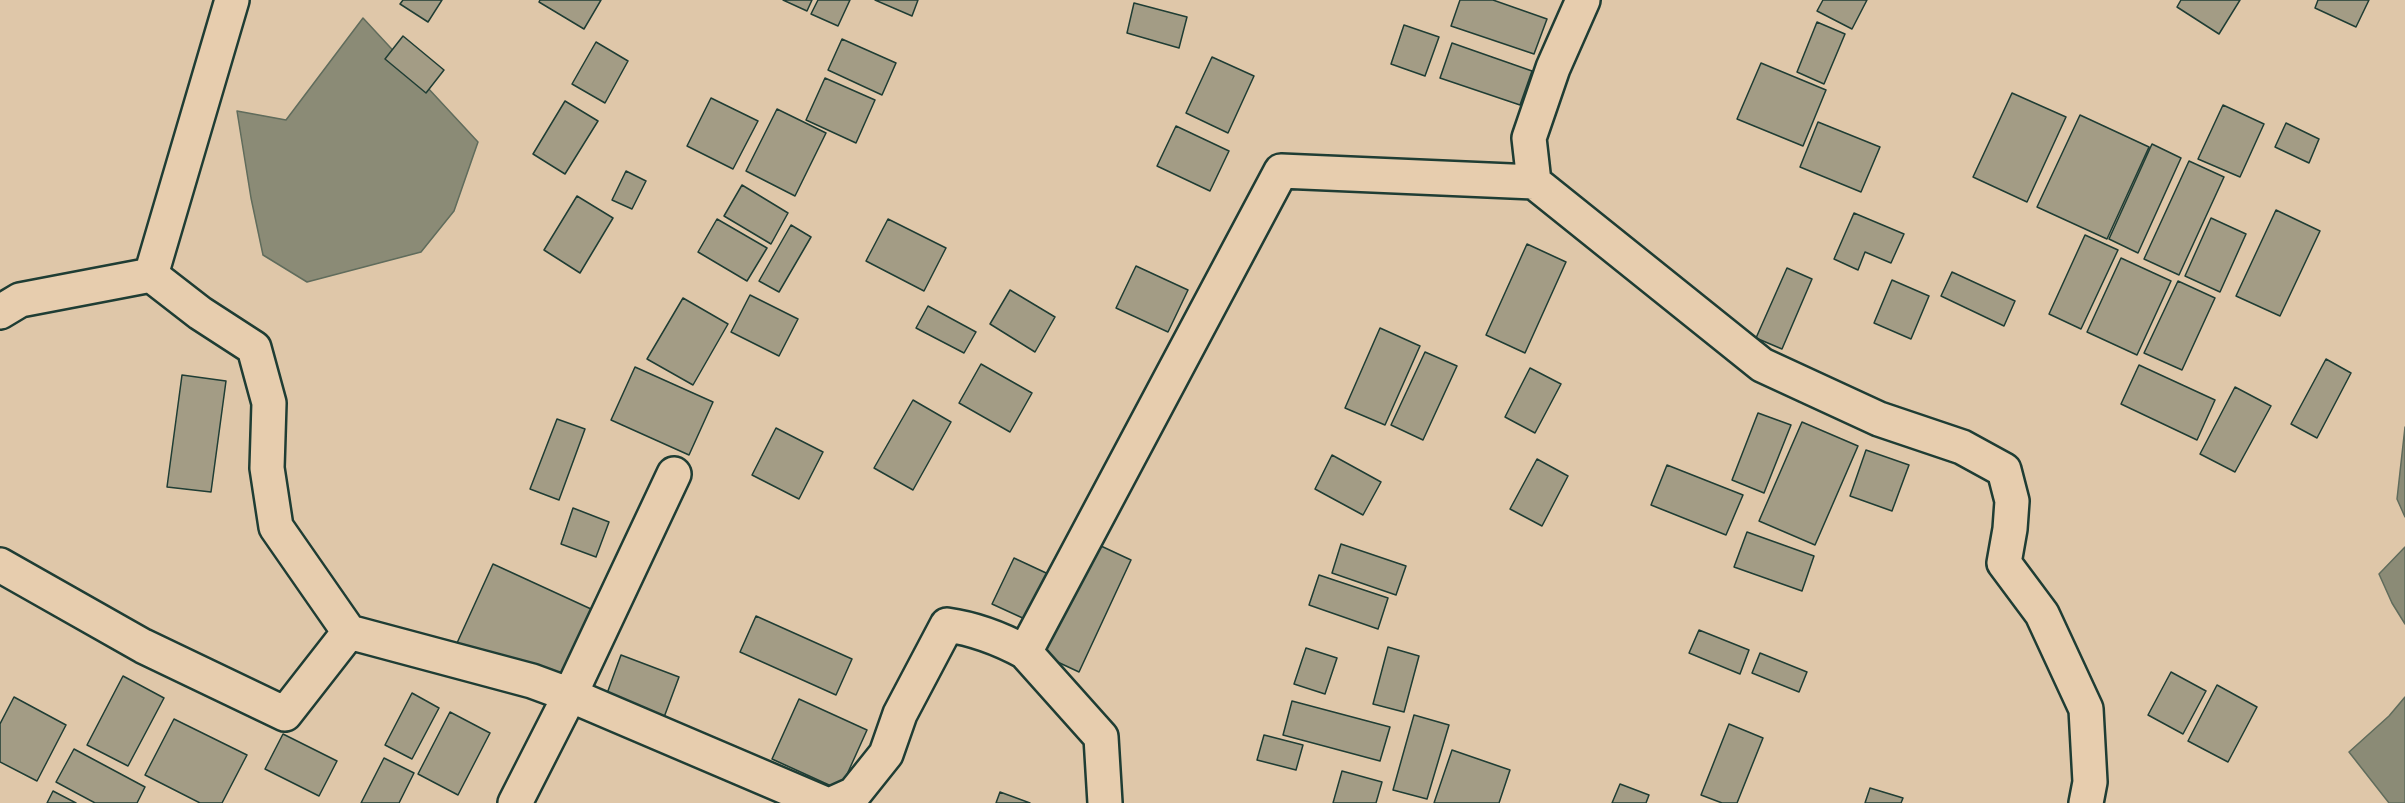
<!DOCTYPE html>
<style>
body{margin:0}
canvas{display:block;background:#dfc7a9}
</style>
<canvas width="2405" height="803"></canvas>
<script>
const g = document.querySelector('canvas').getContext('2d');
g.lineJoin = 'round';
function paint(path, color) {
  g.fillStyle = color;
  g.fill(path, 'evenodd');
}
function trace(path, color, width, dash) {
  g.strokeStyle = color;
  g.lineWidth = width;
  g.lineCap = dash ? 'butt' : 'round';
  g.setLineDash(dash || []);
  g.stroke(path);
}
const water = new Path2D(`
 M363 18 478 142 454 211 421 252 307 282 263 255 251 198 237 111 286 120Z
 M2405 427V517L2397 499Z
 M2405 547V624L2392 603 2379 574Z
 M2405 697V803H2389L2349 752 2389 716Z`);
paint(water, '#8b8b76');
trace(water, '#606c5c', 1.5);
const building = new Path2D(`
 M403 0H442L428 22 400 4Z
 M540 0H601L584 29 539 2Z
 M783 0H812L807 11Z
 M818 0H850L838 26 811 14Z
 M875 0H918L912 16Z
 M1460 0H1493L1547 19 1534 54 1451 26Z
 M1823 0H1867L1852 29 1817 11Z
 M2181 0H2240L2219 34 2177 7Z
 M2318 0H2369L2356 27 2315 8Z
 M1134 3 1187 17 1179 48 1127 33Z
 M1817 22 1845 34 1824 84 1797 72Z
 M1404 25 1439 37 1425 76 1391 64Z
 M403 36 444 70 426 93 385 59Z
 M842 39 896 63 882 95 828 70Z
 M596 42 628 61 605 103 572 84Z
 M1452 43 1532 71 1520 105 1440 78Z
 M1212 57 1254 76 1228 133 1186 113Z
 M1761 63 1826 90 1803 146 1737 119Z
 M825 78 875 100 856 143 806 120Z
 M2012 93 2066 117 2027 202 1973 177Z
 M711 98 758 121 733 169 687 146Z
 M565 101 598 121 565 174 533 154Z
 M2223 105 2264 124 2240 177 2198 159Z
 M777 109 826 133 795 196 746 171Z
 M2080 115 2149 147 2107 239 2037 207Z
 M1818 122 1880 147 1861 192 1800 167Z
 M2286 123 2319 139 2309 163 2275 147Z
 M1176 126 1229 151 1210 191 1157 166Z
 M2152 144 2181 158 2138 253 2109 239Z
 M2189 161 2224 177 2179 275 2144 259Z
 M626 171 646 181 632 209 612 200Z
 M742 185 788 213 771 244 724 216Z
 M577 196 613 218 580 273 544 250Z
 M2276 210 2320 231 2280 316 2236 296Z
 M1854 213 1904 234 1891 263 1865 252 1858 270 1834 259Z
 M2211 218 2246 234 2220 292 2185 276Z
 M717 219 767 248 747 281 698 252Z
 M888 219 946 248 924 291 866 261Z
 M791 225 811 237 779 292 759 281Z
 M2085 235 2118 250 2081 329 2049 314Z
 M1527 244 1566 262 1525 353 1486 335Z
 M2121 258 2171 281 2137 355 2087 332Z
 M1136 266 1188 290 1168 332 1116 308Z
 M1787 268 1812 279 1782 349 1756 338Z
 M1952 272 2015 301 2004 326 1941 296Z
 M1892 280 1929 296 1911 339 1874 323Z
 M2178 281 2215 298 2182 370 2144 353Z
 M1010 290 1055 317 1035 352 990 324Z
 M750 295 798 319 779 356 731 332Z
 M683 298 728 324 693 385 647 359Z
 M928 306 976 332 964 353 916 328Z
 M1380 328 1420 346 1385 425 1345 408Z
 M1425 352 1457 366 1423 440 1391 425Z
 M2326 359 2351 373 2317 438 2291 424Z
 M981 364 1032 393 1010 432 959 403Z
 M2139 365 2215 400 2197 440 2121 404Z
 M635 367 713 402 689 455 611 420Z
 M1530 368 1561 384 1535 433 1505 417Z
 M182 375 226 381 211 492 167 487Z
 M2235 387 2271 406 2235 472 2200 454Z
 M913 400 951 422 913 490 874 468Z
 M1758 413 1791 425 1764 493 1732 480Z
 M557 419 585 429 559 500 530 489Z
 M1802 422 1858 446 1815 545 1759 521Z
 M776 428 823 452 799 499 752 475Z
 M1866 450 1909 465 1892 511 1850 496Z
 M1332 455 1381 482 1363 515 1315 489Z
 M1537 459 1568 476 1542 526 1510 509Z
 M1667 465 1743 495 1726 535 1651 505Z
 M573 508 609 522 596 557 561 544Z
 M1747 532 1814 556 1802 591 1734 567Z
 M1086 539 1131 560 1079 672 1034 651Z
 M1341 544 1406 566 1396 595 1332 573Z
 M1014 558 1059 579 1038 625 992 604Z
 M493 564 591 609 556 687 457 643Z
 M1319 575 1388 598 1378 629 1309 605Z
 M756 616 852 659 836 695 740 652Z
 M1699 630 1749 650 1740 674 1689 653Z
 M1388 647 1419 656 1404 712 1373 704Z
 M1306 648 1337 658 1325 694 1294 684Z
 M1760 653 1807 672 1799 692 1752 673Z
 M621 655 679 677 663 720 605 699Z
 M2171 672 2206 691 2183 734 2148 715Z
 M123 676 164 698 128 766 87 745Z
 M2217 685 2257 707 2228 762 2188 741Z
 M412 693 439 708 412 759 385 745Z
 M14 697 66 725 37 781 0 762V724Z
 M799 699 867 730 840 790 772 759Z
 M1292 701 1390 727 1380 761 1283 735Z
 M450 712 490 733 458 795 418 774Z
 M1414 715 1449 725 1427 799 1393 790Z
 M174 719 247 755 222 803H200L145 775Z
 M1729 724 1763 738 1737 803H1722L1701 795Z
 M283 734 337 761 319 796 265 769Z
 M1264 735 1303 745 1296 770 1257 760Z
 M74 749 145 787 137 803H95L56 782Z
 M1452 750 1510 770 1499 803H1434Z
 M384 758 414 773 399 803H361Z
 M1342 771 1382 782 1376 803H1333Z
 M1620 784 1649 795 1646 803H1612Z
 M1870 788 1903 798 1901 803H1865Z
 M53 791 76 803H47Z
 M1000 792 1030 803H996Z`);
paint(building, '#a39c85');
trace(building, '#1f3d34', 1.5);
const street = new Path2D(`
 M1583 0 1553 68 1529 138 1534 182 1762 365 1879 419 1962 447 2004 470 2012 501 2010 529 2004 563 2042 614 2086 709 2090 782 2086 803
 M151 275 232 0
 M0 312 20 300 151 275 200 313 254 348 269 403 267 468 276 527 349 632 532 681 570 695 823 803
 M0 565 143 646 285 714 349 632
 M1025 652 1101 737 1105 803
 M515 803 570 695 674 474
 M834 803 854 794 886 754 900 714 947 625C976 629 999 638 1025 652L1281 171 1534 182`);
trace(street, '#1f3d34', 38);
trace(street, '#e7cdae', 33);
</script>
